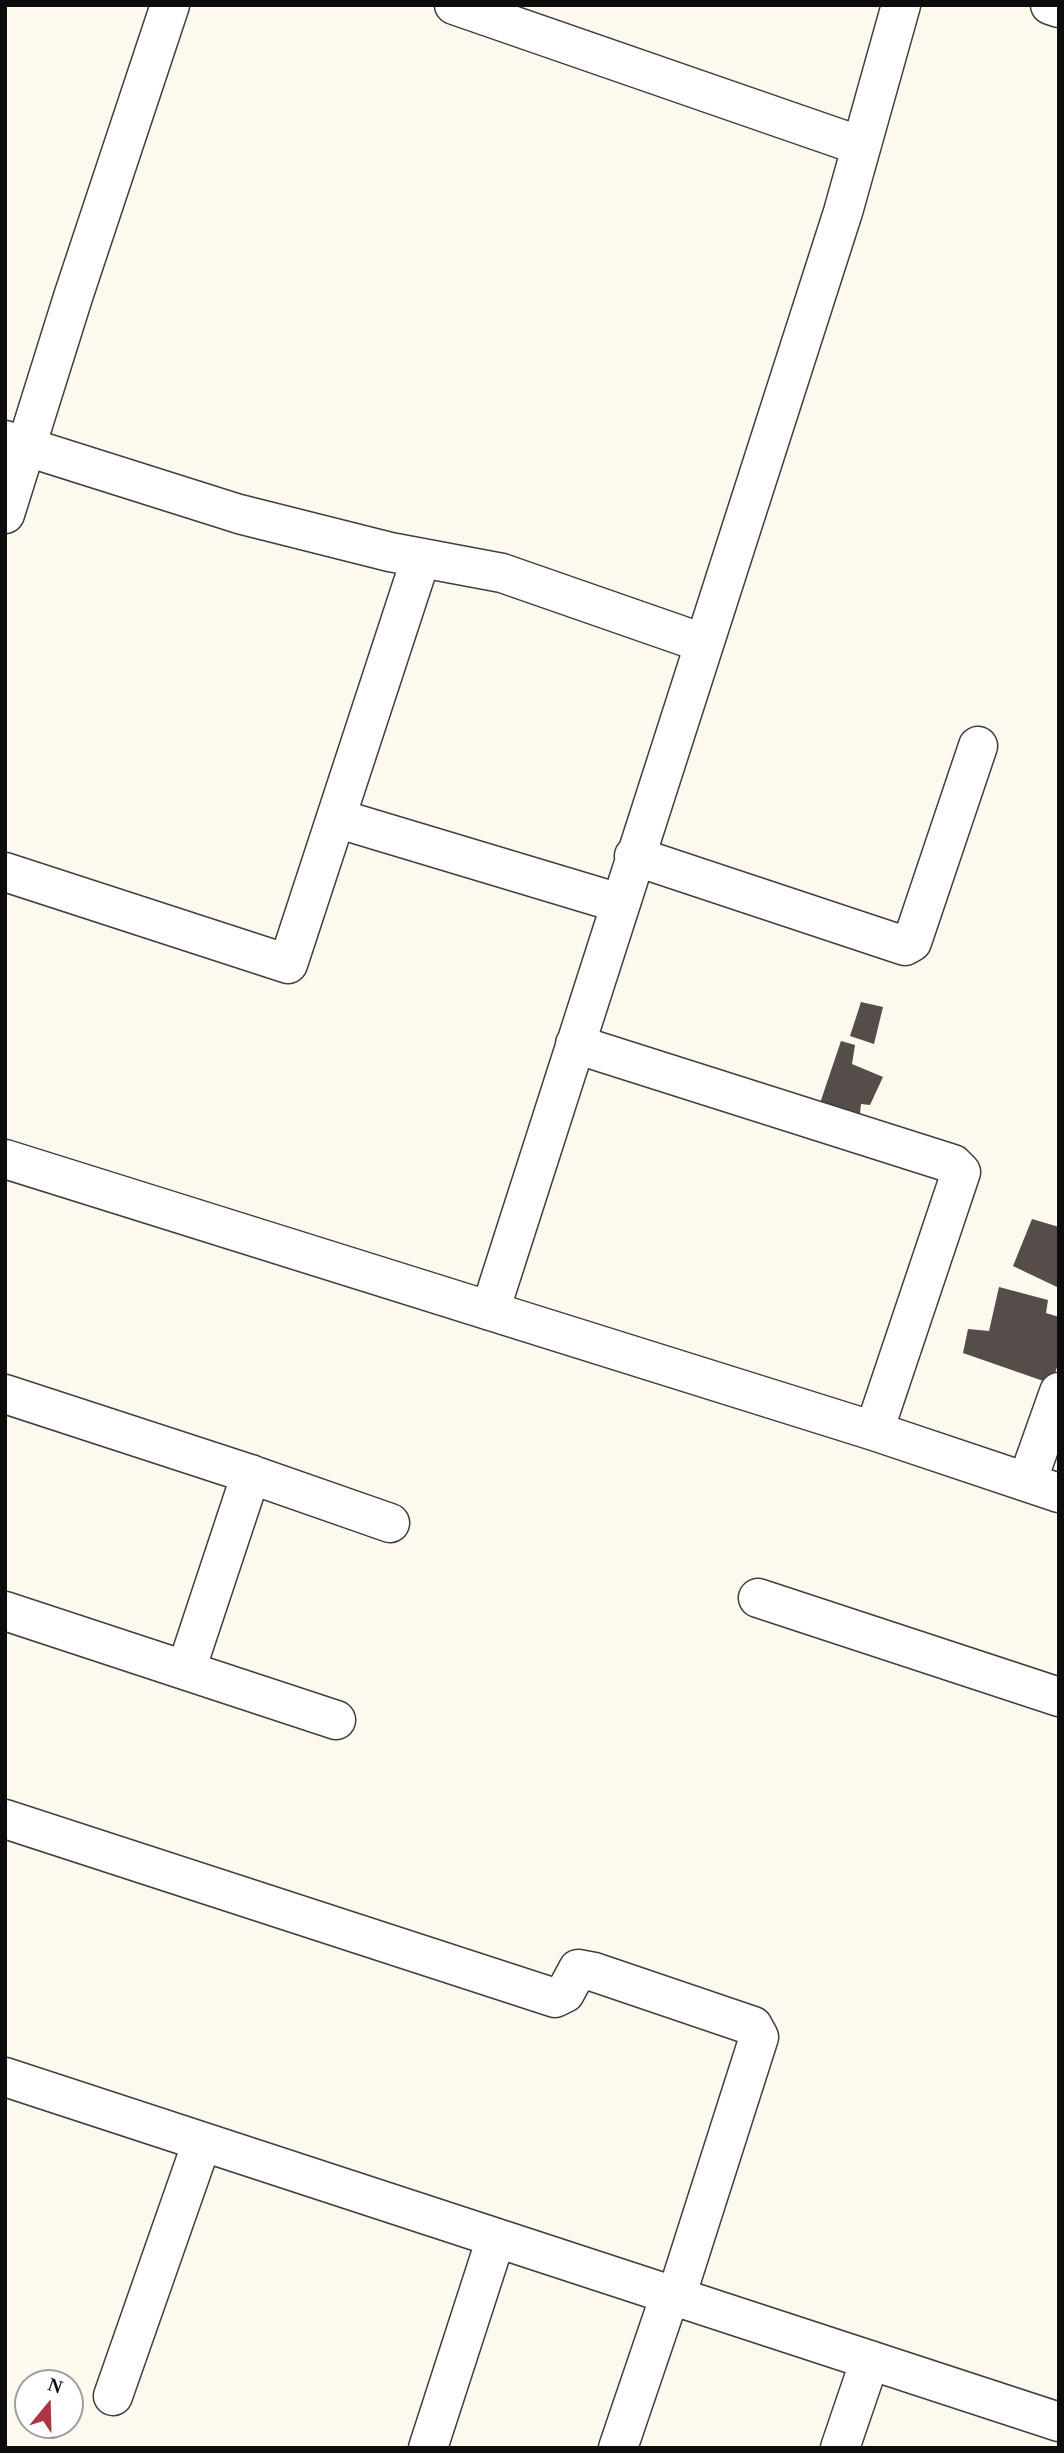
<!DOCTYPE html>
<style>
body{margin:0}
#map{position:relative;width:1064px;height:2453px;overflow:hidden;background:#fdf9ee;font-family:"Times New Roman",serif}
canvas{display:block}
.frame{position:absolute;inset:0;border:7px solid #0c0c0c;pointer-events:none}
.north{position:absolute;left:14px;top:2369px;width:70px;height:70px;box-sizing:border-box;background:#fff;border:2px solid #9e9e9e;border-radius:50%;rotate:19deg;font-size:19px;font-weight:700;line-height:28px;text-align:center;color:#0c0c0c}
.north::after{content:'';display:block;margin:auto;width:24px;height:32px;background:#ab3540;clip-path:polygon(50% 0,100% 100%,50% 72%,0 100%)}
</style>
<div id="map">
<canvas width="1064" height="2453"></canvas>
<div class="frame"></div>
<div class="north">N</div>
</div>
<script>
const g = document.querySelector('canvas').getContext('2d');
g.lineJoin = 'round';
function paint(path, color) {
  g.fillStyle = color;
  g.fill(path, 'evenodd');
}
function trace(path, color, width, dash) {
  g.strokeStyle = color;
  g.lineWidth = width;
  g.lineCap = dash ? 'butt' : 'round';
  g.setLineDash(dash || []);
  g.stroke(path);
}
paint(new Path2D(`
 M861 1002 883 1007 874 1044 850 1036Z
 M841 1041 855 1045 852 1064 883 1077 870 1105 861 1104 860 1114 866 1116 865 1125 818 1109Z
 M1032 1219 1059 1227V1288L1013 1266Z
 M999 1287 1048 1300 1046 1313 1059 1317V1360L1052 1384 963 1353 968 1329 989 1331Z`), '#544d4a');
const minor = new Path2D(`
 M454 5 861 146
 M1050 5 1059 8
 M5 440 239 514 390 552 502 573 703 643
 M5 514 73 297 170 5
 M336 818 619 903
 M634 856 905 946 912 942 978 746
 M5 872 288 964 421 558
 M575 1044 953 1164 961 1172 874 1431
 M5 1159 874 1431 1059 1493
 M490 1311 843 212 901 5
 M5 1394 244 1472 390 1523
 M1027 1482 1059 1392
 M758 1598 1059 1697
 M5 1611 336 1720
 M186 1670 251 1474
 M5 1819 555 1998 565 1993 578 1969 594 1972 753 2026 759 2037 676 2297
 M5 2077 1059 2422
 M113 2396 202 2142
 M428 2448 496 2238
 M618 2448 670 2295
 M840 2448 870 2360`);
trace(minor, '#3f3f3f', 41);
trace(minor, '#fff', 38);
</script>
